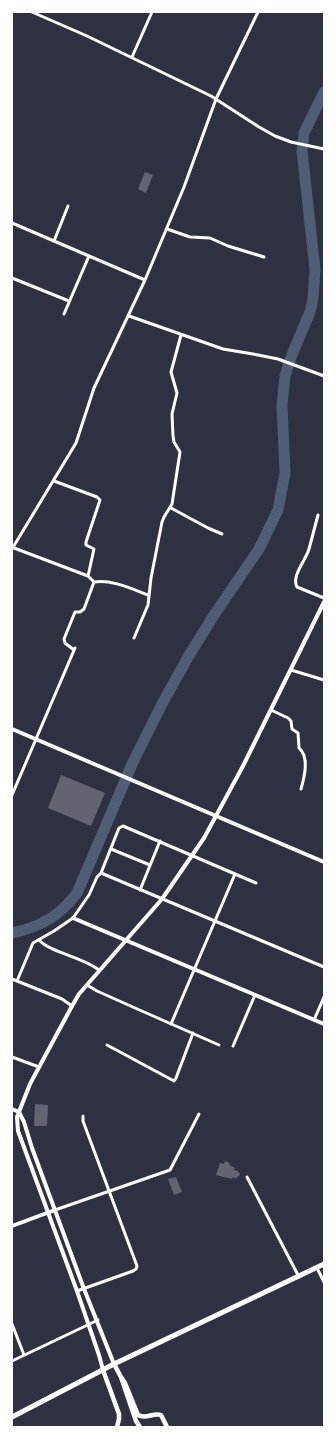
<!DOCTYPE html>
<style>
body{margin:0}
#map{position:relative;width:336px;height:1439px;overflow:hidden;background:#2d3142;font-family:"Noto Serif",serif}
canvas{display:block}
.frame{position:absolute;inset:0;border:13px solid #fff;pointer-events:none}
</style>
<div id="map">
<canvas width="336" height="1439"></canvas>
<div class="frame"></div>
</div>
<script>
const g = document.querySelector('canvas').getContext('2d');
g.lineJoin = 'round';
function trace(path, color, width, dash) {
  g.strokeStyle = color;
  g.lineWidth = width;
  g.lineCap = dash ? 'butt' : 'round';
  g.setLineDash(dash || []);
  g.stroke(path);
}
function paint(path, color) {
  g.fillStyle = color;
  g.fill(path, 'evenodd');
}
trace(new Path2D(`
 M12 933C40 927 60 916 77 893L133 762 162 704 188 657 214 615 259 549 278 510 285 473 282 405 285 376 291 357 310 312 313 299 315 269 302 151 304 133 324 92`), '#4f5d75', 11);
paint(new Path2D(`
 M145 172 153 175 146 193 138 189Z
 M61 775 105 793 91 826 48 808Z
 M35 1104 48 1105 47 1126H34Z
 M225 1161 230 1163 229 1165 235 1168 234 1170 238 1171 240 1175 235 1179 234 1177 231 1179 216 1175 220 1163 224 1164Z
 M176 1177 182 1192 174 1195 168 1179Z`), '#626471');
trace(new Path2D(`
 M32 12 87 36 211 96 259 127 275 136 291 142 324 149
 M132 57 152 12
 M12 223 145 280
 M167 229 190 237 210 238 228 246 264 257
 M54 241 68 206
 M12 278 69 301
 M64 314 89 256
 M129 316 223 349 253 354 278 359 324 376
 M54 481 97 497 100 500 86 542V545L94 549 88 576
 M171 508 208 528 222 534
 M318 515C315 526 312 538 309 549 306 560 291 576 297 587L324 598
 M14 548 88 576 94 582C111 579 132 589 148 595
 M12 549 76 443 94 388 145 280 184 187 216 99 258 12
 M134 638 148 605 151 578 162 522 164 517 172 504 180 452 174 442 173 436 172 414 177 393 171 372 181 335
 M74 650 65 643 64 639 75 612H80L84 609 94 582
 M291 670 324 680
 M271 710 288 718 291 721 292 729 298 733 299 748C310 757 304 778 301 789
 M12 795 75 648
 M111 849 150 865
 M101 873 324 967
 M140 890 160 841
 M39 940C51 953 83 957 99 970
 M12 979 62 999 72 1006
 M17 981 33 943 54 931 73 918 89 895 97 877 101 873 119 828 123 826 256 883
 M87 985 97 991 135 1008 219 1045
 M314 1020 324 997
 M171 1024 235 874
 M107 1045 174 1081 176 1078 193 1033
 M233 1046 255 995
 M12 1057 39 1067
 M247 1177 299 1277
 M55 1210 170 1170 199 1114
 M317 1268 324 1282
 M77 1291 133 1271 136 1269 137 1266 83 1121V1116
 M12 1324 24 1355
 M12 1361 98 1320`), '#fff', 3);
trace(new Path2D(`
 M12 729 324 862
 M73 918 324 1024
 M12 1109 19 1112 24 1122 32 1148 84 1289 114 1364
 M12 1226 55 1210
 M103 1370 99 1355 77 1291 18 1131 17 1117 30 1084 72 1006 79 994 162 899 204 838 243 766 324 602`), '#fff', 4);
trace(new Path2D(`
 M114 1364 121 1377 136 1421 140 1427
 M103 1370 119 1414V1419L117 1427
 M121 1377 125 1383 138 1415C146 1420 153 1412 161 1415L167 1427`), '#fff', 4.5);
trace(new Path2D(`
 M12 1417 114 1364 324 1264`), '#fff', 5);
</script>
